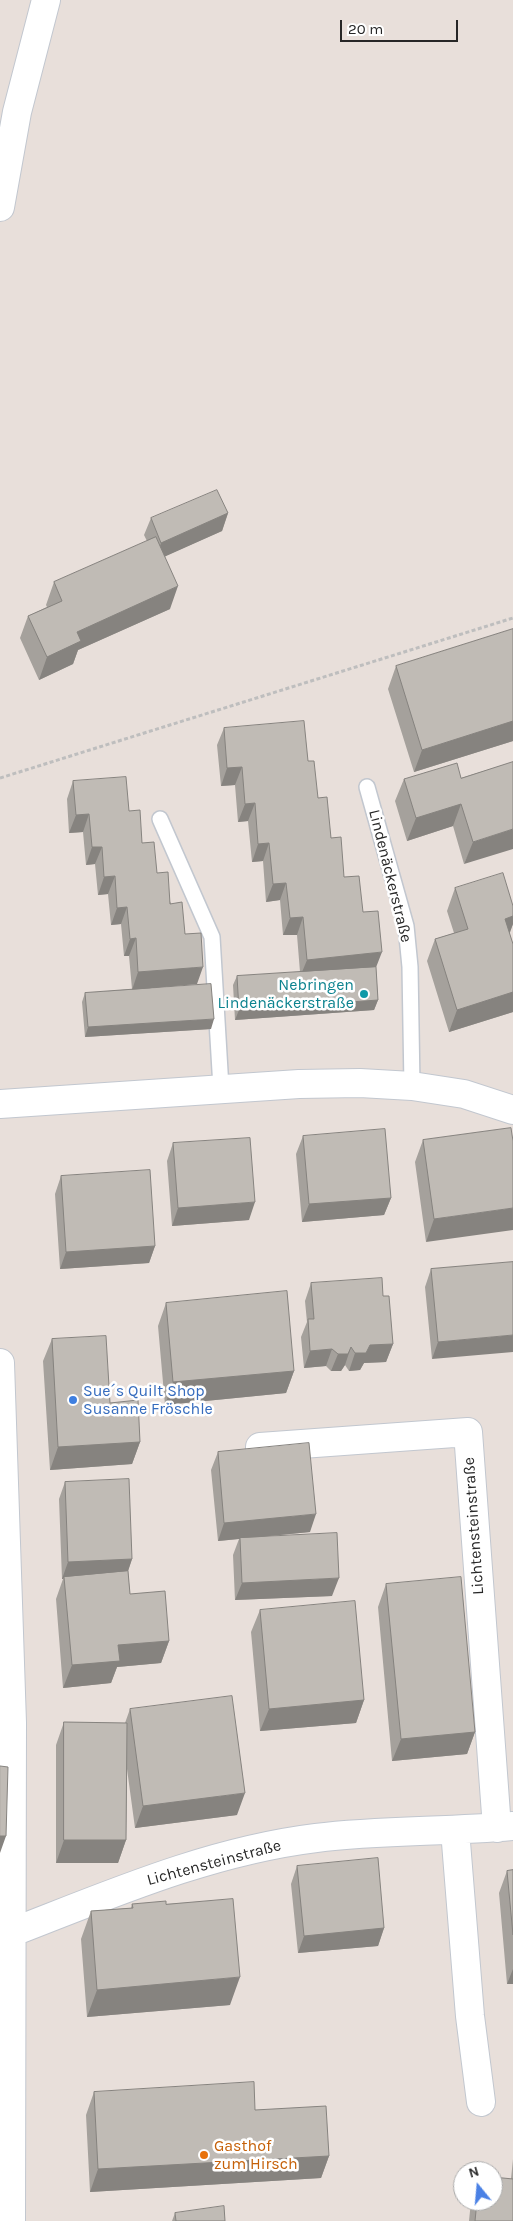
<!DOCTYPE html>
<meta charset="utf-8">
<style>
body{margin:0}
#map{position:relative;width:513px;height:2221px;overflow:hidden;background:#e8dfda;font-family:Karla,sans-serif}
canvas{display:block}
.north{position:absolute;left:453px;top:2161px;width:50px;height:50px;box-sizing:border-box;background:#fff;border:1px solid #a9a9a9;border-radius:50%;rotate:343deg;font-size:14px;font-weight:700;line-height:20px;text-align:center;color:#272727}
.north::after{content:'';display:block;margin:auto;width:18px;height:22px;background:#4a81e5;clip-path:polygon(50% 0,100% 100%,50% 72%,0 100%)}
.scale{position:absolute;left:340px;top:20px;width:118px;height:22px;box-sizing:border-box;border:2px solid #272727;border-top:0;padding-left:6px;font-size:15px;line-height:18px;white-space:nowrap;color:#272727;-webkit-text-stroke:4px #fff;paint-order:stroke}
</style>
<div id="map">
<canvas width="513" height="2221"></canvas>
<div class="north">N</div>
<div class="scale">20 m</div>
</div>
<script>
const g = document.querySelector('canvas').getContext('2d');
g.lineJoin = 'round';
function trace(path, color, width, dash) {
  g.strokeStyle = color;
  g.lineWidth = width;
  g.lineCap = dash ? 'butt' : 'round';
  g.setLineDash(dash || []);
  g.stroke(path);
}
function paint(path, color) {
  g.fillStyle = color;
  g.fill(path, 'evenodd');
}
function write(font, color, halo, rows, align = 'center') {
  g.font = font + ' Karla,sans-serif';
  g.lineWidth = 5;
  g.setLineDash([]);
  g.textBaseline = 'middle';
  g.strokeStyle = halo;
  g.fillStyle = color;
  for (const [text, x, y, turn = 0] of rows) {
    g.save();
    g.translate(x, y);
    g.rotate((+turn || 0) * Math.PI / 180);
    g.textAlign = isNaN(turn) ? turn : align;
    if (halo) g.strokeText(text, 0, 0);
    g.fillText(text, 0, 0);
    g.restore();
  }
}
const lane = new Path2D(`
 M367 787 406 926 410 967 412 1086
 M160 819 212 937 221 1088`);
const street = new Path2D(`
 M0 207 17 112 46 0
 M0 1104 299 1084 360 1083 412 1086 464 1094 513 1110
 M0 1363 12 1723 11 2221
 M260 1447 468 1432 497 1828
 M455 1830 470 2016 481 2102
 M13 1932C111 1894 210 1851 316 1838 381 1830 448 1832 513 1826`);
trace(lane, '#c2c7cf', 18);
trace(street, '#c2c7cf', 30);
trace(new Path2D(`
 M0 778 513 618`), '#bebebe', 3, [4, 2.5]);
trace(lane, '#fff', 15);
trace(street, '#fff', 28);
paint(new Path2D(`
 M228 513 222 531 165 556 170 609 78 650 73 664 39 680 20 638 28 616 47 607 46 605 54 582 147 541 144 535 151 518Z
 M513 629V741L414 772 388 689 396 666Z
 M224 728 308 761 318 798 344 877 363 912 376 968 378 1000 374 1010 235 1020 233 985 237 976 300 972 297 935H283L280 900 266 902 263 861 252 862 248 821 238 822 235 785 221 786 217 745Z
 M513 762 464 864 453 826 407 841 395 801 404 779 461 778Z
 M73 781 129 811 142 843 157 873 185 934 197 984 150 988 211 1029 85 1037 82 1002 85 993 132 989 129 956H124L121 924 111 925 108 894 98 895 95 864 86 865 83 832 69 833 67 799Z
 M455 888 513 906V924L509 933 513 944V1012L449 1032 427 961 435 939 454 933 447 911Z
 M511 1128 426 1242 415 1162 423 1140Z
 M303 1136 391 1198 384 1215 302 1222 296 1154Z
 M173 1143 249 1220 172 1226 167 1161Z
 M61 1176 155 1246 149 1263 60 1269 55 1194Z
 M513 1262 432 1359 425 1287 431 1269Z
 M311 1283 383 1296 393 1344 386 1362 364 1363 360 1370 349 1371 345 1365 341 1371H331L326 1366 304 1368 301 1337 307 1322 305 1301Z
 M166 1303 294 1371 286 1393 165 1405 158 1326Z
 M52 1339 140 1442 132 1464 50 1470 43 1361Z
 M218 1452 310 1532 260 1537 332 1596 235 1600 233 1555 239 1539 218 1541 211 1470Z
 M65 1482 132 1559 128 1571 130 1594 169 1641 161 1663 117 1667 111 1683 63 1688 56 1599 63 1579H62L59 1499Z
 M386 1584 475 1732 467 1754 392 1761 378 1607Z
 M260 1610 364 1700 356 1723 260 1731 251 1632Z
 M130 1709 237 1815 135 1828 127 1769 126 1840 118 1863H56V1745L64 1722 125 1723Z
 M297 1866 384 1928 378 1946 298 1953 291 1884Z
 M513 1870V1984H507L499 1893 507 1871Z
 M132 1904H166L230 2005 87 2017 81 1939 91 1911 131 1908Z
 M94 2092 255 2110 329 2156 321 2178 90 2192 86 2115Z
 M513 2159V2221H469L471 2201H493L511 2179Z
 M175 2213 225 2221H172Z`), '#a5a19c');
paint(new Path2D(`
 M228 513 222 531 155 561 161 543Z
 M178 586 170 609 78 650 73 664 39 680 47 657 77 632Z
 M513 721V741L414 772 422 750Z
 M242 767 235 785 221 786 227 768Z
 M255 803 248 821 238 822 245 804Z
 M461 804 453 826 407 841 416 818Z
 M89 814 83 832 69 833 76 815Z
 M513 829V849L464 864 473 842Z
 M269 843 263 861 252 862 258 844Z
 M92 847H102L95 864 86 865Z
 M115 876 108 894 98 895 104 877Z
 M286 883 280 900 266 902 273 884Z
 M127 907 121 924 111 925 117 908Z
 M513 916V924L508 938 505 919Z
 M303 917 297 935H283L290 918Z
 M136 938 129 956H124L130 939Z
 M382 952 375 970 300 977 307 960Z
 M203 967 197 984 132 990 138 972Z
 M513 992V1012L449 1032 457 1010Z
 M378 1000 374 1010 235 1020 239 1010Z
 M214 1019 211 1029 85 1037 88 1027Z
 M391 1198 384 1215 302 1222 309 1204Z
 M255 1202 249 1220 172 1226 178 1208Z
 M513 1208V1230L426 1242 434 1219Z
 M155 1246 149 1263 60 1269 66 1252Z
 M513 1335V1352L432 1359 438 1342Z
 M393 1344 386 1362 364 1363 360 1370 349 1371 355 1353 370 1345Z
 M351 1347 345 1365 341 1371H331L338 1354Z
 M332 1349 326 1366 304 1368 310 1351Z
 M294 1371 286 1393 165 1405 173 1382Z
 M140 1442 132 1464 50 1470 58 1447Z
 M316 1514 310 1532 218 1541 224 1523Z
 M132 1559 126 1577H64L63 1579H62L68 1562Z
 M339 1578 332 1596 235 1600 242 1583Z
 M169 1641 161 1663 117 1667 111 1683 63 1688 72 1665 118 1645Z
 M364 1700 356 1723 260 1731 269 1709Z
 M475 1732 467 1754 392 1761 401 1739Z
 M245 1793 237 1815 135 1828 143 1806Z
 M0 1836H6L0 1853Z
 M64 1840H126L118 1863H56Z
 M384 1928 378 1946 298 1953 304 1936Z
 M513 1969V1984H507Z
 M240 1977 230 2005 87 2017 97 1990Z
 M329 2156 321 2178 90 2192 98 2169Z`), '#86837f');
const building = new Path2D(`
 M217 490 228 513 161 543 151 518Z
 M156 537 178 586 77 632 81 641 47 657 28 616 62 601 54 582Z
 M513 629V721L422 750 396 666Z
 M304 721 308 761H314L318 798 327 797 331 838 341 837 344 877 359 876 363 912 378 911 382 952 307 960 303 917 290 918 286 883 273 884 269 843 258 844 255 803 245 804 242 767 227 768 224 728Z
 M513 762V829L473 842 461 804 416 818 404 779 457 763 461 778Z
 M126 777 129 811 140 810 142 843 154 842 157 873 168 872 170 904 182 902 185 934 201 933 203 967 138 972 136 938 130 939 127 907 117 908 115 876 104 877 102 847H92L89 814 76 815 73 781Z
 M503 873 513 906V916L505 919 513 944V992L457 1010 435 939 468 929 455 888Z
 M376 967 378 1000 239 1010 237 976Z
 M211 984 214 1019 88 1027 85 993Z
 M511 1128 513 1141V1208L434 1219 423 1140Z
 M385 1129 391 1198 309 1204 303 1136Z
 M250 1138 255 1202 178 1208 173 1143Z
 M150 1170 155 1246 66 1252 61 1176Z
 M513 1262V1335L438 1342 431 1269Z
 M382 1278 383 1296H389L393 1344 370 1345 366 1353H355L351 1347 348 1354H338L332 1349 310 1351 308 1319H314L311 1283Z
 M287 1291 294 1371 173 1382 166 1303Z
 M106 1336 110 1403 138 1400 140 1442 58 1447 52 1339Z
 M309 1443 316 1514 224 1523 218 1452Z
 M129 1479 132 1559 68 1562 65 1482Z
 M337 1533 339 1578 242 1583 240 1538Z
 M128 1571 130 1594 165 1591 169 1641 118 1645 120 1661 72 1665 64 1577Z
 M461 1577 475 1732 401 1739 386 1584Z
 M355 1601 364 1700 269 1709 260 1610Z
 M232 1696 245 1793 143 1806 130 1709Z
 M64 1722 127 1723 126 1840H64Z
 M0 1766 8 1767 6 1836H0Z
 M378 1858 384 1928 304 1936 297 1866Z
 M513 1870V1935L507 1871Z
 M233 1899 240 1977 97 1990 91 1911 133 1908 132 1904 166 1901V1904Z
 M254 2082 255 2110 326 2106 329 2156 98 2169 94 2092Z
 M493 2177 513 2179V2221H475L477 2201H493Z
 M224 2206 225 2221H176L175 2213Z`);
paint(building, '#c0bbb5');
trace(building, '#86837f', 1);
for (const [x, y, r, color] of [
 [364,994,5,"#0f9aa8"],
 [73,1400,5,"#3f7fe0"],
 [204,2155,5,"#e8710a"]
]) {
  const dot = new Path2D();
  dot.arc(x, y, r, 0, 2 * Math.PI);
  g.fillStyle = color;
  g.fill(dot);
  trace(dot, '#fff', 2);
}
write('16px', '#272727', '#fff', [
 ["Lindenäckerstraße",390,876,76],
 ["Lichtensteinstraße",474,1526,-94],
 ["Lichtensteinstraße",214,1863,-15]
]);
write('16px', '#0d838f', '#fff', [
 ["Nebringen",354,985],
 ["Lindenäckerstraße",354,1003]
], 'right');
write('16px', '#366cbe', '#fff', [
 ["Sue´s Quilt Shop",83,1391],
 ["Susanne Fröschle",83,1409]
], 'left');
write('16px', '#c56008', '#fff', [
 ["Gasthof",214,2146],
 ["zum Hirsch",214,2164]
], 'left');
</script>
